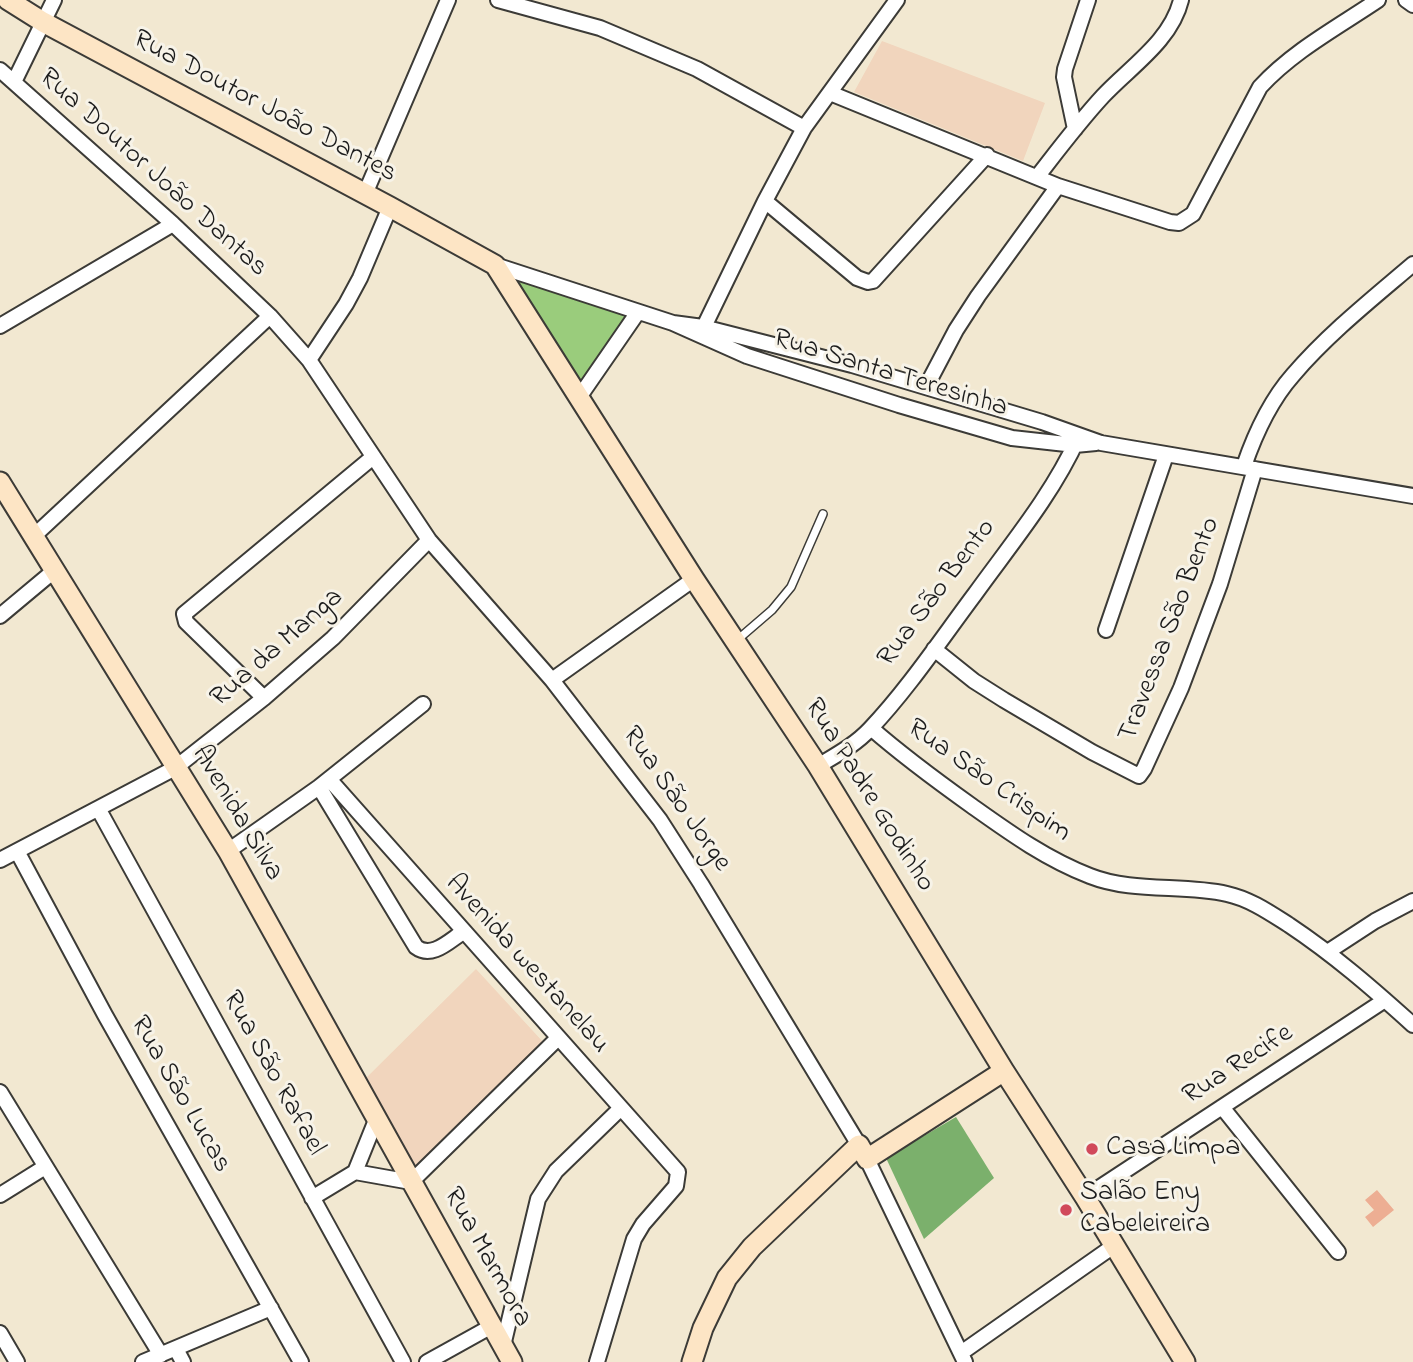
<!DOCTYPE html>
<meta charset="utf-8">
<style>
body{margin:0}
canvas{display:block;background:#f2e8d1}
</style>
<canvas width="1413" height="1362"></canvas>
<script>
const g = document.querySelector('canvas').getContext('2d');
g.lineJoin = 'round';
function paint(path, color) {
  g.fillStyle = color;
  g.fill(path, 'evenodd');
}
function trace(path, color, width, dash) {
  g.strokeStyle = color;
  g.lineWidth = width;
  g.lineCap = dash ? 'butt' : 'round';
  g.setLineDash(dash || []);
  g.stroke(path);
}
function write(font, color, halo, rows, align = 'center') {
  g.font = font + ' "Indie Flower",sans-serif';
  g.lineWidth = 6;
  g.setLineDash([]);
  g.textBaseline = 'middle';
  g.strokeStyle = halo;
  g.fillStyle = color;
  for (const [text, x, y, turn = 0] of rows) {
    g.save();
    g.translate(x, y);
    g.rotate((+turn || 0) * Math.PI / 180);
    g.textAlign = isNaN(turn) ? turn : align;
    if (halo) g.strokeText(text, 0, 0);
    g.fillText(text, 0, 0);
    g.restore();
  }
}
paint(new Path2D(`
 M882 41 1045 103 1023 161 854 92Z
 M476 969 544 1043 417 1168 364 1080Z`), '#f1d5bd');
paint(new Path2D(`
 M508 275 629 314 579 388Z`), '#9acc7c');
paint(new Path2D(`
 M956 1117 994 1178 924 1239 886 1158Z`), '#7bb06c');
paint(new Path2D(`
 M1377 1190 1394 1210 1373 1227 1365 1217 1374 1210 1365 1200Z`), '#edae93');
const lane = new Path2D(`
 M736 641 772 610 791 587 823 514`);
const street = new Path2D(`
 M498 0 600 28 697 69 804 128
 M1406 0 1413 5
 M0 70 173 224 270 316 309 360 429 540 552 680 660 820 701 884 859 1145
 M14 82 54 0
 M830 93 1058 186 1170 222 1179 223 1193 214 1260 87C1293 51 1338 27 1378 0
 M1075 129 1064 77 1065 69 1088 0
 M1037 177C1058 150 1079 122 1103 96 1130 67 1171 41 1181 0
 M365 194 448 0
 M765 201 857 278 868 282 873 281 987 155
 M495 265 673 323 747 356 899 405 1012 438 1075 445 1096 443
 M673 323 703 327 852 365 1042 422 1101 443 1413 496
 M0 326 173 224
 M700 335 765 201 804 128 897 0
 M309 360 346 304 360 278 390 207
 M926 387 956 330 978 296 1058 186
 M580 396 638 312
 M1244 466C1255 434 1270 401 1293 375 1328 334 1372 299 1413 264
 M35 535 270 316
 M0 616 55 570
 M1106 630 1166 455
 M934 649 974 681 1004 700 1092 752 1139 776 1144 769 1181 688 1220 584 1255 469
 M552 680 694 579
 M264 698 186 622 184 614 373 457
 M871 728C903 756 937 781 972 806 1010 833 1046 859 1090 876 1133 893 1183 884 1227 894 1250 899 1270 913 1289 925 1334 955 1372 988 1413 1025
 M818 766C836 755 855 745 870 729 908 689 942 638 975 594 1011 544 1052 495 1078 438
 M329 779 678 1172 676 1186 643 1224 634 1239 597 1362
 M319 787 416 947C432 959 449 941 463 932
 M99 810 403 1362
 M17 851 105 1015 301 1362
 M228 851 319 787 423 704
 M0 860 175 768 264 698 333 638 429 540
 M1329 951 1375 921 1413 901
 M0 1092 161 1355
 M1222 1107 1338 1252
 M376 1120 355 1172 411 1182 557 1039
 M867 1159 965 1362
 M0 1195 45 1167
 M1085 1197 1385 1000
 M312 1198 355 1172
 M0 1333 17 1362
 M503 1346 538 1199 556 1171 621 1108
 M176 1349 183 1362
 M961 1353 1115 1245
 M143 1362 271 1308
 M427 1362 492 1326`);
const secondary = new Path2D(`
 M8 0 43 22 390 207 495 265 694 579 818 766 1004 1071 1085 1197 1185 1362
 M0 482 228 851 512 1362
 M692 1362 703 1328 727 1278 752 1247 859 1145 867 1159 1004 1071`);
trace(lane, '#3c3b37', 10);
trace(street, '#3c3b37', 18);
trace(secondary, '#3c3b37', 23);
trace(lane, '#fff', 7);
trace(street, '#fff', 14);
trace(secondary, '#fde5c5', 19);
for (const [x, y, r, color] of [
 [1092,1149,7,"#d1495b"],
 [1066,1210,7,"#d1495b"]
]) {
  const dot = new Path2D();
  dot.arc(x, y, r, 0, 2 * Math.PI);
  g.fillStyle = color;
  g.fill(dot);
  trace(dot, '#f7f3e8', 2.5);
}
write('28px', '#1c1c1c', '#f7f3e8', [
 ["Rua Doutor João Dantes",264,108,28],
 ["Rua Doutor João Dantas",152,174,42],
 ["Rua Santa Teresinha",890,375,17],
 ["Rua São Bento",938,594,-53],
 ["Travessa São Bento",1171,630,-69],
 ["Rua da Manga",278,649,-41],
 ["Rua São Crispim",988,782,35],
 ["Rua Padre Godinho",868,796,58],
 ["Rua São Jorge",675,800,55],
 ["Avenida Silva",236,814,59],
 ["Avenida westanelau",526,965,48],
 ["Rua Recife",1239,1066,-33],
 ["Rua São Rafael",272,1074,61],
 ["Rua São Lucas",179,1095,60],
 ["Rua Marmora",486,1258,61]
]);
write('28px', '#1c1c1c', '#f7f3e8', [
 ["Casa Limpa",1106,1149],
 ["Salão Eny",1080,1194],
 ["Cabeleireira",1080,1226]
], 'left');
</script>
